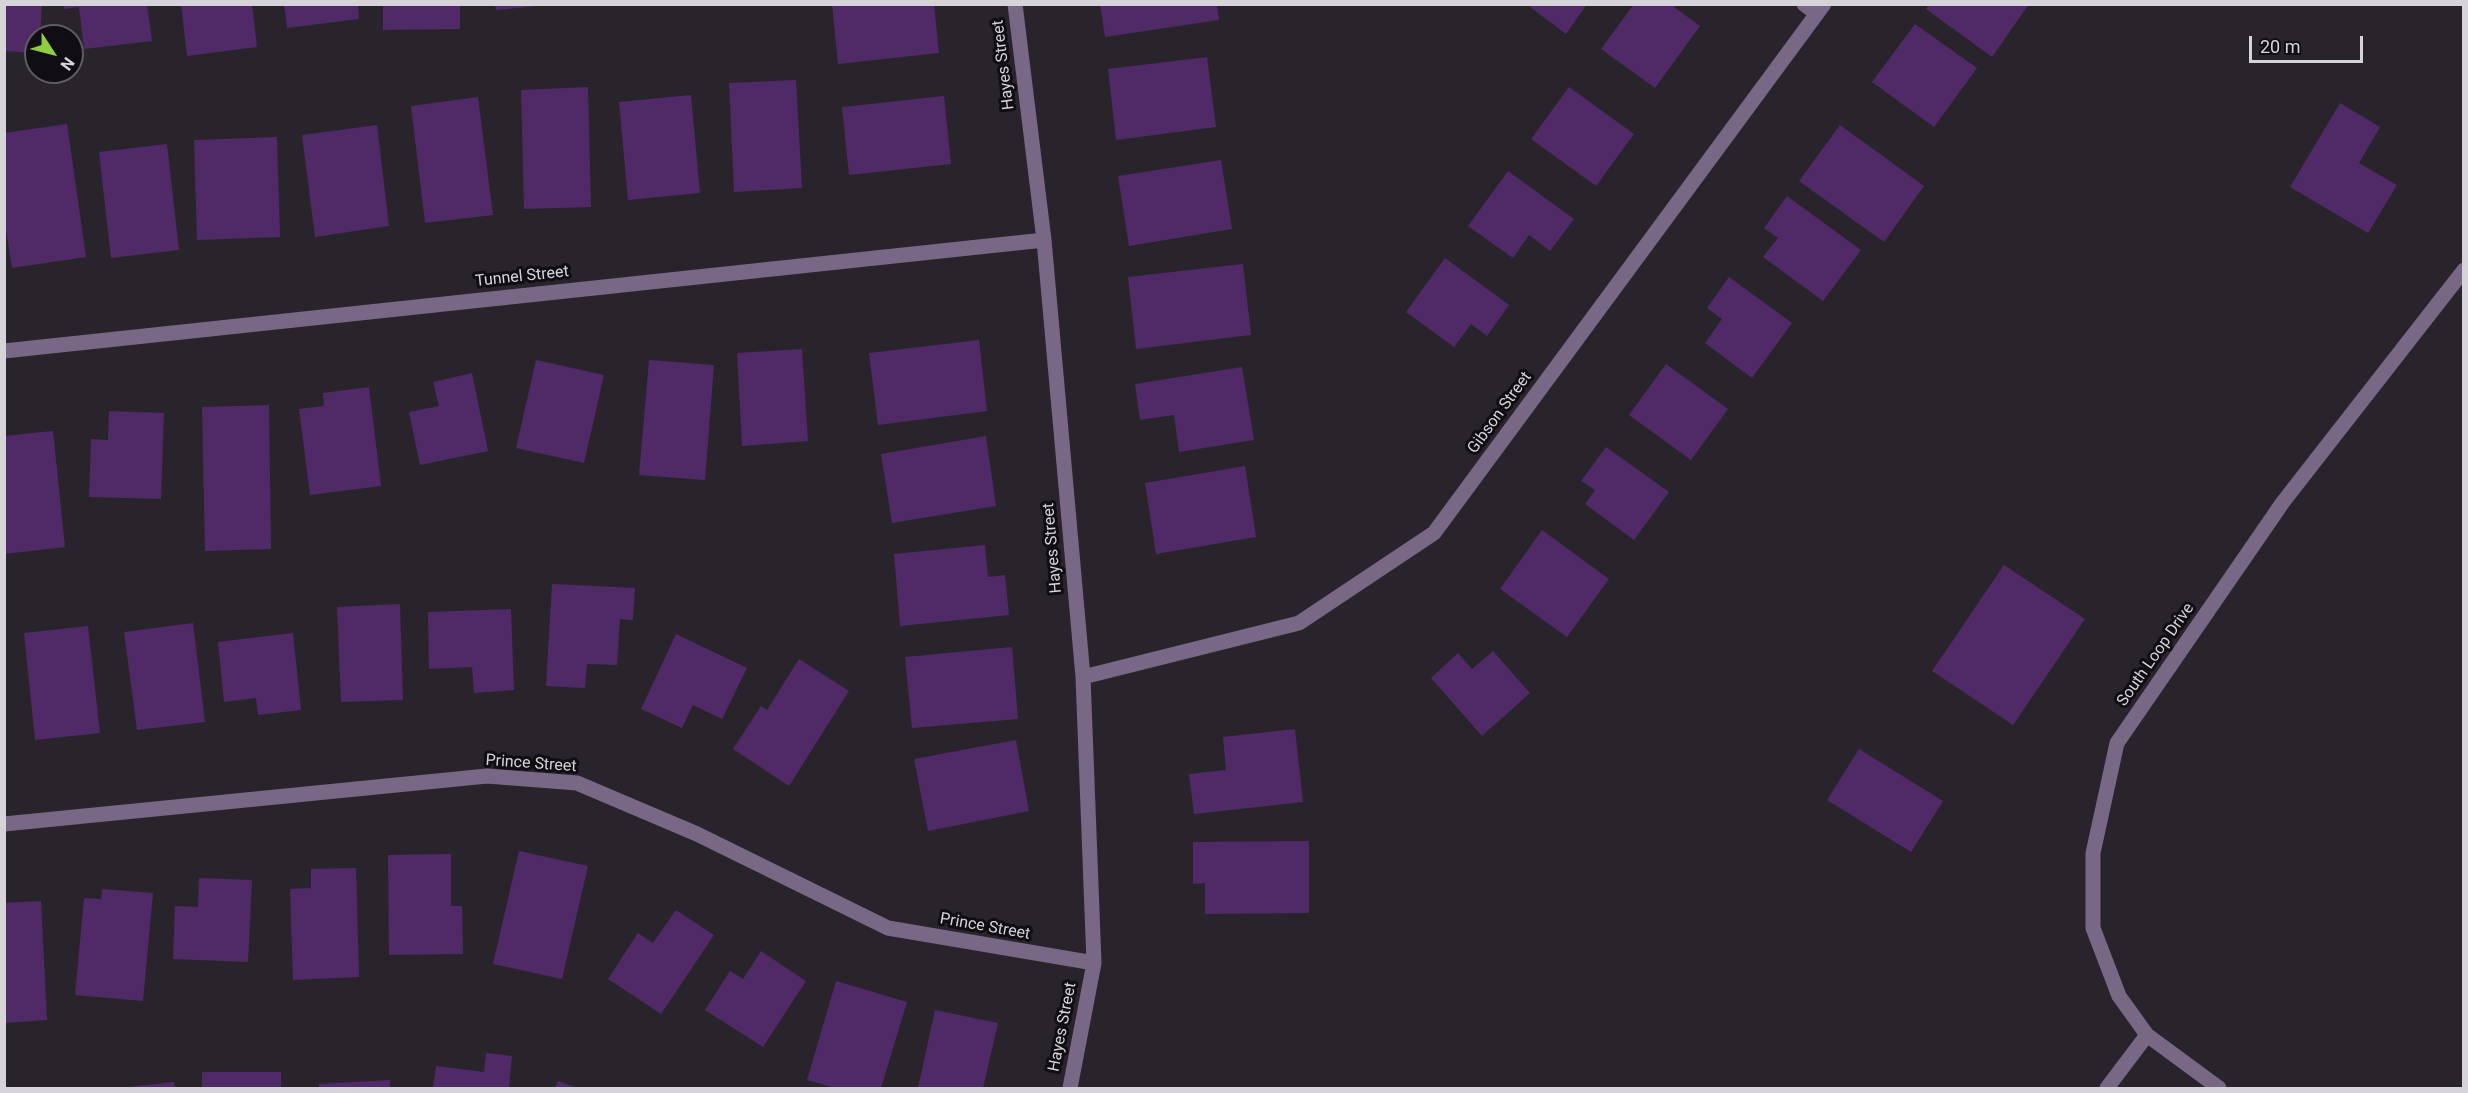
<!DOCTYPE html>
<style>
body{margin:0}
#map{position:relative;width:2468px;height:1093px;overflow:hidden;background:#29242c;font-family:Roboto,sans-serif}
canvas{display:block}
.frame{position:absolute;inset:0;border:6px solid #d7d4d9;pointer-events:none}
.north{position:absolute;left:24px;top:24px;width:60px;height:60px;box-sizing:border-box;background:#100e12;border:2px solid #605d62;border-radius:50%;rotate:126deg;font-size:16px;font-weight:700;line-height:24px;text-align:center;color:#d7d4d9}
.north::after{content:'';display:block;margin:auto;width:21px;height:27px;background:#90cd41;clip-path:polygon(50% 0,100% 100%,50% 72%,0 100%)}
.scale{position:absolute;left:2249px;top:36px;width:114px;height:27px;box-sizing:border-box;border:3px solid #d7d4d9;border-top:0;padding-left:8px;font-size:18px;line-height:21px;white-space:nowrap;color:#d7d4d9;-webkit-text-stroke:4px #100e12;paint-order:stroke}
</style>
<div id="map">
<canvas width="2468" height="1093"></canvas>
<div class="frame"></div>
<div class="north">N</div>
<div class="scale">20 m</div>
</div>
<script>
const g = document.querySelector('canvas').getContext('2d');
g.lineJoin = 'round';
function paint(path, color) {
  g.fillStyle = color;
  g.fill(path, 'evenodd');
}
function trace(path, color, width, dash) {
  g.strokeStyle = color;
  g.lineWidth = width;
  g.lineCap = dash ? 'butt' : 'round';
  g.setLineDash(dash || []);
  g.stroke(path);
}
function write(font, color, halo, rows, align = 'center') {
  g.font = font + ' Roboto,sans-serif';
  g.lineWidth = 6;
  g.setLineDash([]);
  g.textBaseline = 'middle';
  g.strokeStyle = halo;
  g.fillStyle = color;
  for (const [text, x, y, turn = 0] of rows) {
    g.save();
    g.translate(x, y);
    g.rotate((+turn || 0) * Math.PI / 180);
    g.textAlign = isNaN(turn) ? turn : align;
    if (halo) g.strokeText(text, 0, 0);
    g.fillText(text, 0, 0);
    g.restore();
  }
}
paint(new Path2D(`
 M4 4H42L40 36H36V53L4 51Z
 M181 4H252L257 47 187 56Z
 M284 4H358L359 19 287 28Z
 M383 4H460V29L383 30Z
 M495 4H537V6L496 10Z
 M832 4H934L939 53 838 64Z
 M1100 4H1217L1219 20 1105 37Z
 M1526 4H1587L1566 34Z
 M1634 4H1676L1674 7 1700 26 1655 88 1601 49Z
 M1929 4H2029L1992 57 1926 9Z
 M64 5H147L152 41 84 49 79 7 64 9Z
 M1915 24 1977 68 1934 127 1872 82Z
 M1207 57 1216 127 1116 140 1108 69Z
 M796 80 802 188 734 192 729 83Z
 M588 87 591 207 524 209 521 90Z
 M1569 87 1634 134 1596 186 1531 139Z
 M691 95 700 193 628 200 619 102Z
 M944 96 951 164 849 175 842 107Z
 M478 97 493 215 425 223 411 106Z
 M2340 103 2380 127 2359 163 2397 185 2368 233 2290 187Z
 M67 124 86 257 12 268 4 216V133Z
 M377 125 389 226 315 237 302 135Z
 M1840 125 1924 186 1884 242 1799 181Z
 M277 137 280 237 197 240 194 140Z
 M167 144 179 250 111 258 99 152Z
 M1221 160 1232 229 1129 246 1118 176Z
 M1508 171 1574 219 1550 251 1529 235 1513 258 1468 226Z
 M1787 196 1861 250 1823 301 1763 257 1778 238 1764 228Z
 M1445 258 1509 305 1487 336 1471 324 1454 347 1406 312Z
 M1243 264 1251 335 1136 349 1128 277Z
 M1729 277 1792 323 1752 378 1705 343 1722 319 1707 308Z
 M979 340 987 411 878 425 869 353Z
 M802 349 808 441 742 446 737 353Z
 M536 360 604 375 584 463 516 448Z
 M649 360 714 365 705 480 639 475Z
 M1666 364 1728 409 1691 460 1629 415Z
 M1242 367 1254 440 1179 452 1174 415 1140 420 1135 384Z
 M472 373 488 451 420 465 409 412 439 406 433 382Z
 M369 387 381 486 310 495 299 409 324 406 323 393Z
 M269 405 271 549 205 551 202 407Z
 M109 411 164 413 161 499 89 497 91 439 108 440Z
 M53 431 65 547 4 554V436Z
 M986 436 996 506 892 523 881 454Z
 M1606 447 1669 492 1634 540 1585 504 1595 490 1581 481Z
 M1245 466 1256 537 1156 554 1145 483Z
 M1542 530 1609 579 1567 637 1500 589Z
 M985 545 988 577 1005 575 1009 615 900 626 894 554Z
 M2004 565 2085 619 2013 725 1932 671Z
 M552 584 635 588 633 620 620 619 617 665 587 664 585 688 546 686Z
 M400 604 403 700 341 702 337 607Z
 M511 609 514 690 474 693 472 667 429 669 428 612Z
 M193 623 205 722 137 730 124 632Z
 M88 626 100 733 35 740 24 633Z
 M293 633 301 710 258 715 256 698 224 702 218 642Z
 M676 634 747 668 722 719 693 705 682 728 641 709Z
 M1012 647 1018 719 912 728 905 657Z
 M1493 651 1530 693 1482 736 1431 678 1458 653 1472 669Z
 M799 659 849 691 789 786 733 749 761 706 767 710Z
 M1295 729 1303 802 1194 814 1189 774 1226 770 1223 737Z
 M1016 740 1029 811 928 831 914 759Z
 M1859 749 1943 801 1911 852 1827 800Z
 M1309 841V913L1205 914V883L1193 884V842Z
 M519 851 588 866 562 979 493 964Z
 M451 854V906H462L463 954 389 955 388 855Z
 M356 868 359 977 293 980 290 889 311 888V869Z
 M199 878 252 880 248 962 173 959 175 906 198 907Z
 M102 889 153 893 143 1001 75 995 84 898 101 899Z
 M41 901 47 1020 4 1023V903Z
 M676 910 714 935 661 1014 608 979 638 933 653 943Z
 M761 951 806 981 763 1047 705 1010 730 971 743 979Z
 M836 981 907 1002 881 1088H835L807 1080Z
 M935 1010 998 1023 983 1088H918Z
 M486 1053 512 1056 509 1088H433L436 1066 484 1072Z
 M202 1072H281V1088H202Z
 M390 1080V1088H319V1084Z
 M558 1081 577 1088H555Z
 M174 1082 175 1088H128V1087Z`), '#4f2a67');
trace(new Path2D(`
 M1015 4 1044 240 1083 677 1094 963 1070 1088
 M1804 4 1817 14
 M4 351 1044 240
 M1083 677 1299 623 1434 533 1824 4
 M4 824 487 776 577 783 697 834 888 928 1094 963
 M2107 1088 2147 1035
 M2219 1088 2147 1035 2119 996 2093 928V853L2117 743 2283 502 2464 270`), '#786885', 15);
write('16px', '#d7d4d9', '#100e12', [
 ["Hayes Street",1004,65,-97],
 ["Tunnel Street",522,277,-6],
 ["Gibson Street",1500,413,-54],
 ["Hayes Street",1053,548,-95],
 ["South Loop Drive",2156,655,-55],
 ["Prince Street",531,764,4],
 ["Prince Street",985,927,10],
 ["Hayes Street",1063,1027,-79]
]);
</script>
